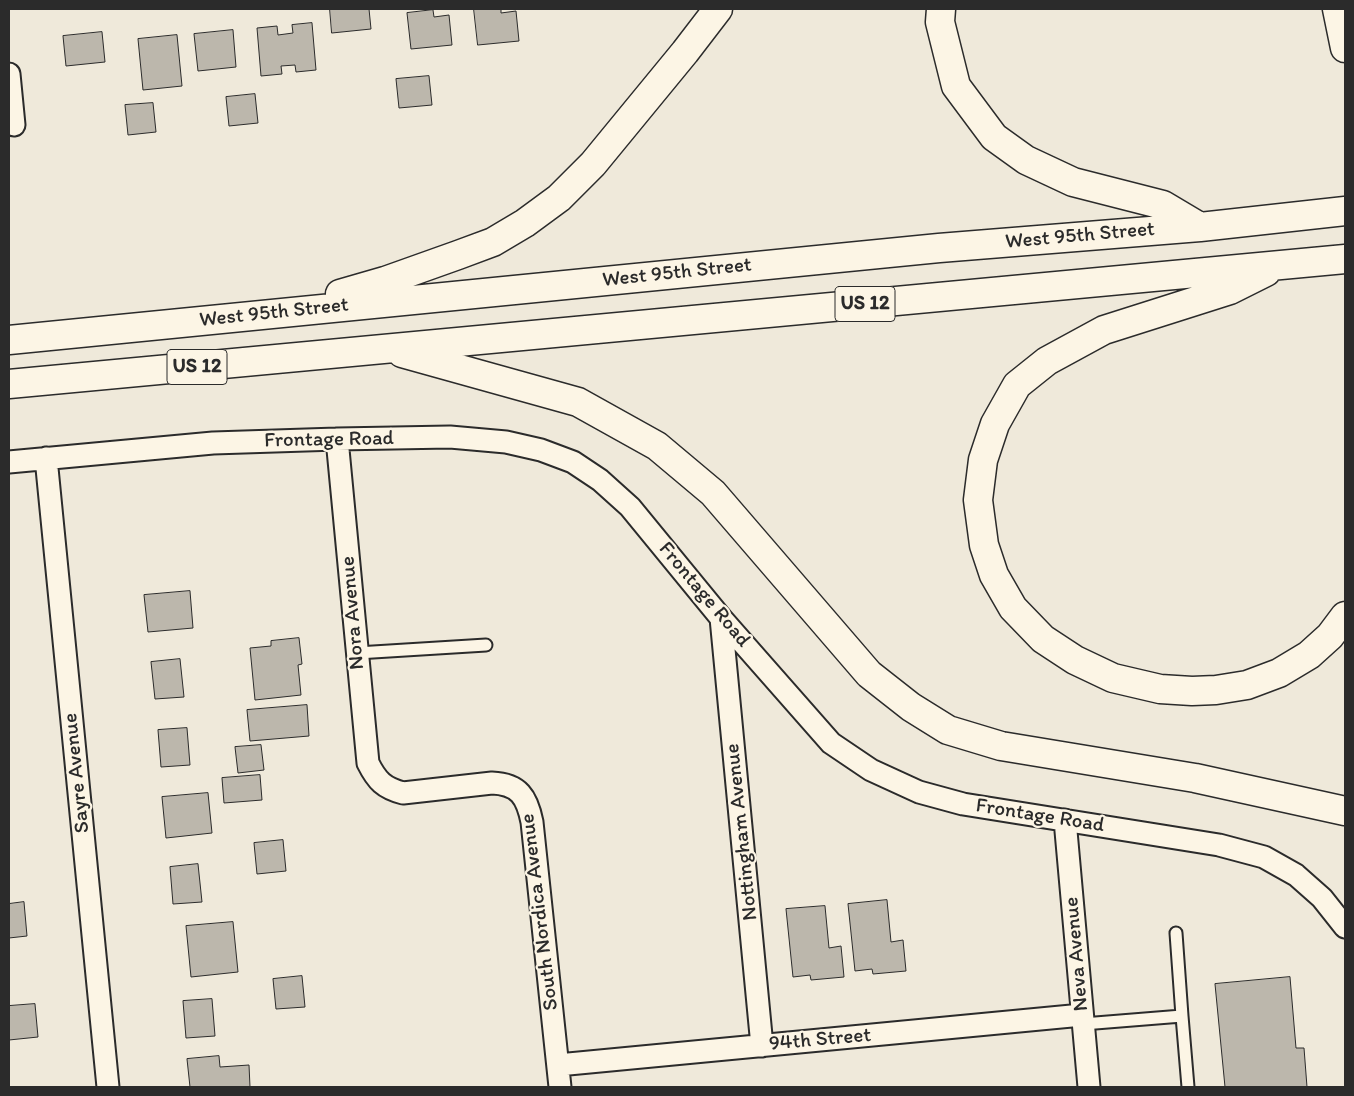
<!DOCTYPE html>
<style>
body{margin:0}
#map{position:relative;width:1354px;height:1096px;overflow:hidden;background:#efe9da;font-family:Itim,sans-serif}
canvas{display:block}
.frame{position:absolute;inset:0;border:10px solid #2b2b2b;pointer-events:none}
</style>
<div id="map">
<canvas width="1354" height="1096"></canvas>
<div class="frame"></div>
</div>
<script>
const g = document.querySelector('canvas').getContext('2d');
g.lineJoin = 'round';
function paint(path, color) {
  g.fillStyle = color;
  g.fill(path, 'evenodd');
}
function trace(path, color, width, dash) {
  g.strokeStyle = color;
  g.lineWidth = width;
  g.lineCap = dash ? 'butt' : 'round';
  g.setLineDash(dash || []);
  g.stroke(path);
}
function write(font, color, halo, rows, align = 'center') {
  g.font = font + ' Itim,sans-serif';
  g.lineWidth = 4.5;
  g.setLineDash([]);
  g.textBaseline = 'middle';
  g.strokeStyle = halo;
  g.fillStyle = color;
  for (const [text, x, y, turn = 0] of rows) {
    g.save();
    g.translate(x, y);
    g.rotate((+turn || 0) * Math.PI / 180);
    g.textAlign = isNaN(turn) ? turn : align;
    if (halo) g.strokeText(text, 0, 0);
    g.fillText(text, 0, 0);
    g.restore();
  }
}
const building = new Path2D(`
 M330 9H369L371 29 332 33Z
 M474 9H501V13L516 11 519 41 478 45Z
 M433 10 434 17 449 15 452 45 411 49 407 13Z
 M312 23 316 70 296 72 295 65 281 66 282 74 261 76 257 28 277 26 278 35 293 33 292 25Z
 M233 30 236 67 198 71 194 34Z
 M102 32 105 62 66 66 63 36Z
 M177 35 182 86 143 90 138 39Z
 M429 76 432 105 399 108 396 79Z
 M255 94 258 123 229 126 226 97Z
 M153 103 156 132 128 135 125 105Z
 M190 591 193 628 148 632 144 595Z
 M299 638 302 664 298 665 301 695 255 700 250 648 271 646V641Z
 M180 659 184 697 155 699 151 662Z
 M307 705 309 736 250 741 247 710Z
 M187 728 190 765 161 767 158 730Z
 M261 745 264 770 238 773 235 747Z
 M260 775 262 800 224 803 222 778Z
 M208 793 212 833 166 838 162 797Z
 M283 840 286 871 257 874 254 843Z
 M198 864 202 902 173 904 170 867Z
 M887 900 891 942 903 940 906 971 873 974 872 969 855 971 848 904Z
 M24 902 27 936 9 938V904Z
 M825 906 829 948 841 946 844 977 811 980 810 975 793 977 786 909Z
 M233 922 238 972 191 977 186 926Z
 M302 976 305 1007 276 1009 273 979Z
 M1290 977 1296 1048H1304L1307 1087H1225L1215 984Z
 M212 999 215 1036 186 1038 183 1001Z
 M35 1004 38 1037 9 1040V1006Z
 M219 1056 220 1067 249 1065 250 1087H190L187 1059Z`);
paint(building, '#bcb7ac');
trace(building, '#2b2b2b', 1);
const lane = new Path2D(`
 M357 653 486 645
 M1182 1016 1188 1087
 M1083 1024 1182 1016 1176 933`);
const street = new Path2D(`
 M9 74 14 125
 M337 439 368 763C377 781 384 788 403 793L492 783C519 784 527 797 532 822L560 1087
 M46 458 108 1087
 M9 462 213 443 337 439 450 437 506 442 541 450 573 462 600 480 630 507 721 618 831 743 871 770 919 792 963 804 1219 845 1264 857 1296 875 1322 898 1345 927
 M721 618 762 1046
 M1065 820 1089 1087
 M558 1065 1082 1015`);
const primary = new Path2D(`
 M941 9 940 22 956 86 994 137 1026 160 1073 182 1163 205 1200 227
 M1337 9 1345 48
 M1266 272 1230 290 1104 330 1047 361 1017 385 995 424 983 460 978 500 984 545 994 575 1013 608 1043 639 1075 660 1113 678 1160 689 1192 691 1216 690 1247 685 1279 673 1309 655 1330 636 1345 616
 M340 294 385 281 458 255 493 242 525 223 559 198 593 164 685 52 718 9
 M9 340 939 248 1200 227 1345 211
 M402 353 578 402 657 446 713 493 869 674 911 707 948 730 1001 746 1195 778 1345 811
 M9 384 1345 259`);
trace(lane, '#2b2b2b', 15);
trace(street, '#2b2b2b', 25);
trace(primary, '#2b2b2b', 31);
trace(lane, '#fcf5e5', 11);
trace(street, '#fcf5e5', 21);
trace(primary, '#fcf5e5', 28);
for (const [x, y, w] of [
 [865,304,60],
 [197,367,60]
]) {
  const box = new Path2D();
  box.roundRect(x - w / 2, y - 17.5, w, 35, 4);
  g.fillStyle = '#fcf5e5';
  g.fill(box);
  trace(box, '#2b2b2b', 1);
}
write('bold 20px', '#2b2b2b', null, [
 ["US 12",865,304],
 ["US 12",197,367]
]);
write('21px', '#2b2b2b', '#fcf5e5', [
 ["West 95th Street",1080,236,-5],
 ["West 95th Street",677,273,-6],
 ["West 95th Street",274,313,-6],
 ["Frontage Road",329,440,-1],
 ["Frontage Road",704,595,50],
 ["Nora Avenue",353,613,-95],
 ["Sayre Avenue",77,773,-96],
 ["Frontage Road",1040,816,9],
 ["Nottingham Avenue",742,832,-96],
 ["South Nordica Avenue",540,912,-97],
 ["Neva Avenue",1077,954,-95],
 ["94th Street",820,1040,-5]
]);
</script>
